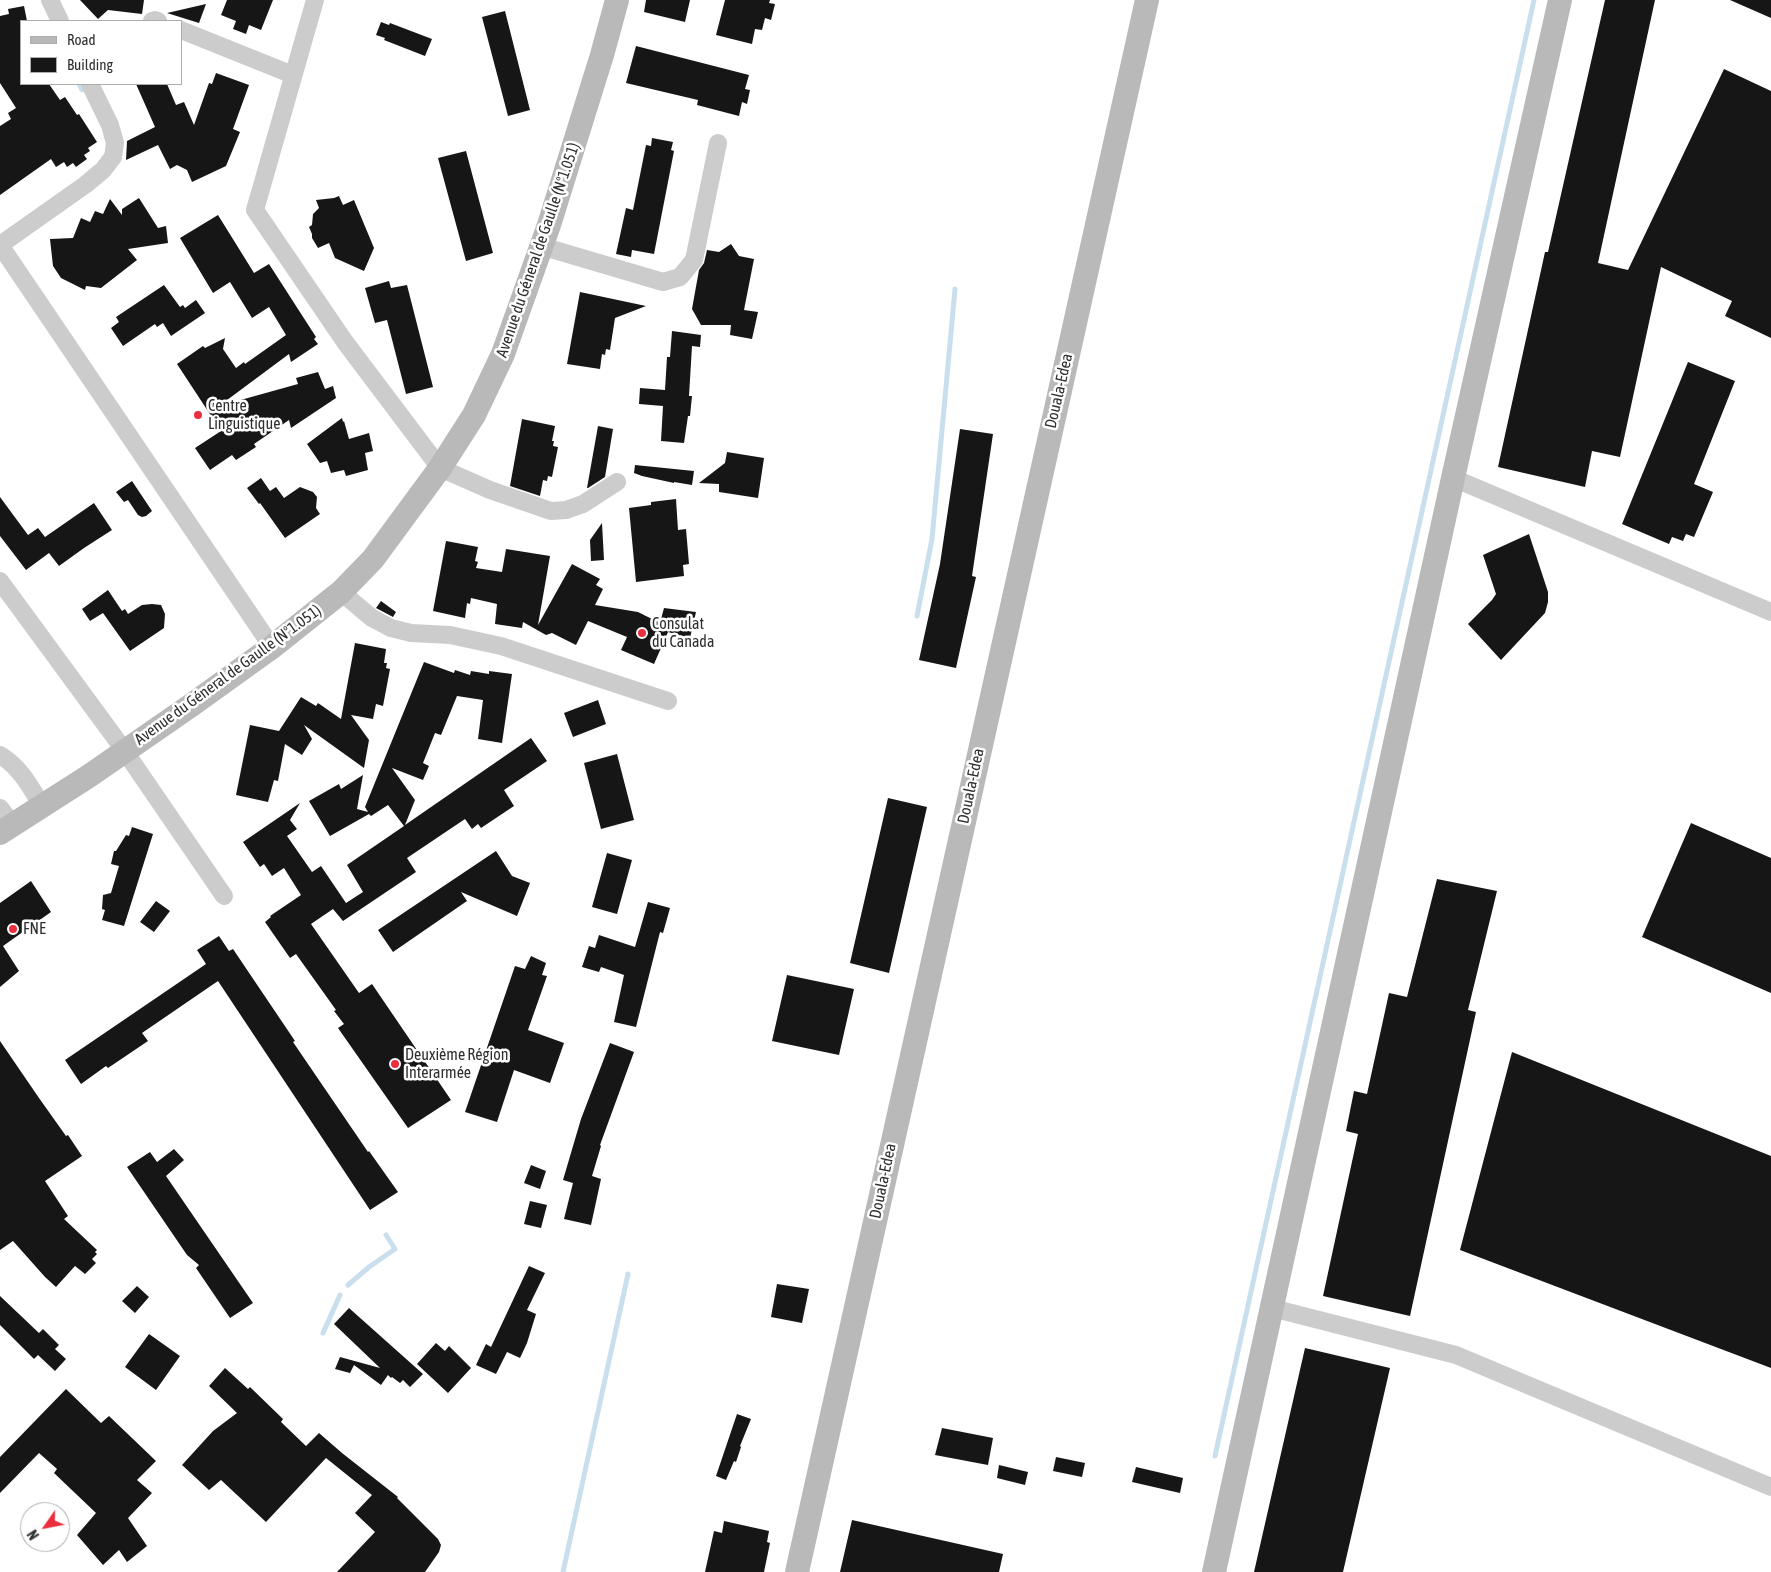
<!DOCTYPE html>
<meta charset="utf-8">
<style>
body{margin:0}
#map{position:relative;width:1771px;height:1572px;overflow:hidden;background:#fff;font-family:"Asap Condensed",sans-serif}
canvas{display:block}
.legend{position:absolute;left:20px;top:20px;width:162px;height:65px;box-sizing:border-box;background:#fff;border:1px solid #acacac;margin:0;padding:6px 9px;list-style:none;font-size:15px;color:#2f2f2f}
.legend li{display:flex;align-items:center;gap:10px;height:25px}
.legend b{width:25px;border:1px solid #acacac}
.north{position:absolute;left:20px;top:1502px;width:50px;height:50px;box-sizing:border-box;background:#fff;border:1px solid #acacac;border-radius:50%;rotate:237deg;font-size:14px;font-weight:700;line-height:20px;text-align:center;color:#2f2f2f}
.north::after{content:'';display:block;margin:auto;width:18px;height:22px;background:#e92f3d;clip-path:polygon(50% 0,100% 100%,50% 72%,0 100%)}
</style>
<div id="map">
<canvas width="1771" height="1572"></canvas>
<ul class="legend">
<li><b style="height:6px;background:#b9b9b9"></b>Road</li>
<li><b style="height:14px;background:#161616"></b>Building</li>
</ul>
<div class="north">N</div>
</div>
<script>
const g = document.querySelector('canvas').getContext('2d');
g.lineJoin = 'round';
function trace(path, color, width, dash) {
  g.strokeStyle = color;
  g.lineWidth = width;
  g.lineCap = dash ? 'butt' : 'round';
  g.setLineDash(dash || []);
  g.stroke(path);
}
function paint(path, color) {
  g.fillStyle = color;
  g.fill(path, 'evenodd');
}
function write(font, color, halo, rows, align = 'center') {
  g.font = font + ' "Asap Condensed",sans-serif';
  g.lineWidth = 5;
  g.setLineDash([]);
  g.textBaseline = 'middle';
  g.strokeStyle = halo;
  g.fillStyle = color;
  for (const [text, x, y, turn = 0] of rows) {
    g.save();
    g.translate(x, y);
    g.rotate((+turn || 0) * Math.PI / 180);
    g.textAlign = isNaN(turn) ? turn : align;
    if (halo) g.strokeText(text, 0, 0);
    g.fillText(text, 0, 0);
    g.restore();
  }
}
trace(new Path2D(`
 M79 84 82 90
 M917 616 932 539 955 289
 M348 1285 369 1267 395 1249 386 1235
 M323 1333 340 1295
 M1215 1456 1534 0
 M563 1572 628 1274`), '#c9dfed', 5);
paint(new Path2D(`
 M80 0H144L142 14 108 10 98 19Z
 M227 0H273L261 30 249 25 246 34 233 29 236 21 221 15Z
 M646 0H690L685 22 644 12Z
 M725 0H770L769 3 775 4 771 20 765 18 762 30 755 29 752 44 716 35Z
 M1605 0H1655L1598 263 1628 270 1724 69 1771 91V338L1725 316 1732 301 1661 267 1620 457 1592 451 1585 487 1498 467 1545 252H1548Z
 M1730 0H1771V18Z
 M206 4 199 23 167 13Z
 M24 6 27 21H21V84H49L60 100 65 97 77 115 79 114 97 142 88 148 90 151 84 155 87 159 76 167 73 163 67 167 64 162 56 167 51 159 0 195V126L11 119 8 113 16 108 0 83V16L9 14 8 9Z
 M505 11 530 110 508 116 482 17Z
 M381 22 389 25 390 23 432 39 425 56 384 40 385 38 376 35Z
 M636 46 749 75 745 89 750 90 747 104 742 102 739 116 697 105 698 100 626 83Z
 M216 73 249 85 233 129 240 132 226 166 192 182 187 170 177 165 170 169 158 145 126 160 127 141 155 127 136 84H167L176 105 184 102 194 125 209 83 212 84Z
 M652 138 673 142 671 150 674 151 654 254 632 250 631 257 616 254 626 208 633 210 646 145 651 146Z
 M466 151 493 253 466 261 438 158Z
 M339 196 343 205 354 200 374 248 364 271 335 258 329 243 318 248 312 238V234L309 227 312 225 313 214 319 208 316 200 334 198Z
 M139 198 158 228 166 226 168 243 128 249 137 260 101 288 86 286 85 290 61 278 53 266 50 239 73 238 81 218 90 222 95 211 103 214 110 199 122 215V209Z
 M218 215 254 273 269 264 316 337 314 339 318 344 291 362 289 354 219 406 298 384 296 378 318 372 325 389 333 386 336 398 291 428 289 420 254 444 256 447 236 460 232 455 210 470 195 448 221 431 177 364 203 346 205 348 225 338 223 349 236 368 244 362 245 364 286 335 269 307 252 318 230 282 213 293 180 238Z
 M731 244 739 256 754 259 744 310 758 312 752 339 730 335 731 325H701L692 309 699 270 704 263 707 250 719 252Z
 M389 281 391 288 407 285 433 387 406 394 387 320 375 323 365 288Z
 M164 285 180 307 183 305 185 308 196 300 205 313 171 336 163 323 157 327 155 324 123 346 111 328 119 322 116 317Z
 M580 292 646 306 615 318 610 350 606 349 605 355 602 354 600 369 567 364Z
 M672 331 701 335 700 347 692 346 689 396H692L690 416H688L684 443 661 441 663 406 639 404 640 388 665 390 667 357H670Z
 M1688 362 1735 381 1694 484 1713 492 1694 537 1686 534 1683 541 1672 537 1669 544 1622 524Z
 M342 418 343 422 344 421 349 439 369 433 373 451 365 453 368 470 346 476 344 470 331 473 327 461 320 463 307 444Z
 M522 419 555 426 552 441H554L553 446 558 447 552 477 548 476 547 481 543 480 540 496 510 486Z
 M598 426 613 429 605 477 588 488H587Z
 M960 429 993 434 972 576 976 577 956 668 919 660 940 564Z
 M727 452 764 458 758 498 719 492V484L699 483 725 463Z
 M635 465 694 471 692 485 674 482V483L642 476 634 473Z
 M261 478 270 491 276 487 284 498 300 487 313 492 317 497 316 508 320 514 285 538 260 503 259 504 247 488Z
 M132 481 152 511 146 516 142 517 138 515 128 500 124 502 116 492Z
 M0 497 28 535 38 528 45 537 94 503 112 530 84 548 59 566 49 553 26 570 0 536Z
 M676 499 678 530 686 529 689 564 683 565 684 576 636 582 629 508 651 505V502Z
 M602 523 604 560 591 561 590 540Z
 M1529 534 1548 592V602L1545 613 1501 660 1468 624 1492 600 1496 594 1483 555Z
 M446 541 478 547 475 561 478 562 476 568 502 572 506 549 550 556 538 625 572 564 600 579 596 585 603 589 595 605 638 612 660 623 664 608 696 612 690 638 668 632 654 664 621 650 627 637 588 621 576 645 552 633 546 635 523 622 522 628 495 624 497 604 471 598 470 604 467 603 465 618 433 611Z
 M108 590 122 611 125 609 128 614 142 605 152 604 161 605 165 614 164 628 130 651 103 613 90 621 82 609Z
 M381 601 396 612 393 617 376 608Z
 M355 643 386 649 384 663H387L386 668 390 669 383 706 376 704 373 719 351 715 369 740 364 768 304 725 312 739 302 755 285 744 278 781 274 780 268 802 236 795 250 725 279 731 301 697 316 706 318 703 341 719Z
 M424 662 454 673 455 670 470 675 471 671 489 674V671L512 674 502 743 478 739 483 700 457 696 441 735 435 733 423 763 429 766 423 780 392 768 415 800 405 825 531 738 547 761 504 790 514 806 481 828 478 824 472 829 465 819 407 858 416 872 343 921 333 909 311 924 359 993 372 984 451 1100 408 1128 338 1028 344 1024 334 1011 336 1010 296 954 290 958 265 922 271 917 270 916 301 895 284 868 272 876 264 864 260 867 243 842 300 803 290 820 297 829 287 836 312 872 321 866 346 903 363 892 347 865 404 826 388 805 371 816 369 814 330 836 309 801 339 784 341 789 363 775 357 809 368 812 365 807Z
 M598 700 606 724 573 737 564 713Z
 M617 754 634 820 601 829 584 763Z
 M888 798 927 807 889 973 850 963Z
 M1691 823 1771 858V993L1642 937Z
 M132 827 153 834 124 926 102 920 105 910 102 909 103 895 111 893 119 866 111 864 114 851H116L126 835 129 836Z
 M496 851 512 876 530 883 517 916 461 892 467 901 393 952 378 930Z
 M607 853 632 860 617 914 592 907Z
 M1437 879 1497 891 1468 1010 1476 1012 1410 1316 1323 1296 1358 1134 1346 1131 1354 1091 1367 1094 1389 993 1407 997Z
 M31 881 51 912 3 946 19 971 0 987V903Z
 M156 901 170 911 154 932 140 922Z
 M648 902 670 908 663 933 660 932 636 1027 614 1022 624 975 601 967 599 972 582 967 589 946 595 948 599 935 635 947Z
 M219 936 229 951 233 949 295 1041 293 1042 368 1152 369 1151 398 1192 370 1210 218 981 142 1033 148 1041 108 1068 106 1066 81 1084 65 1060 206 964 197 950Z
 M531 956 546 963 542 975 547 976 528 1030 564 1043 550 1083 514 1070 497 1122 465 1112 515 966 525 969Z
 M787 975 854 989 839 1055 772 1041Z
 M0 1041 39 1098 66 1136 68 1135 82 1156 45 1181 68 1216 64 1219 97 1250 95 1252 97 1254 92 1259 96 1263 85 1274 75 1266 56 1287 45 1277 13 1241 0 1250Z
 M610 1043 634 1052 600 1145 601 1146 592 1176 601 1179 591 1225 564 1219 573 1183 563 1180 581 1119Z
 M1512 1052 1771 1156V1368L1460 1250Z
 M174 1149 184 1160 166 1176 253 1303 230 1318 196 1268 199 1265 187 1255 127 1167 150 1152 157 1162Z
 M531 1165 546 1171 540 1189 524 1183Z
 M530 1201 547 1205 541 1228 524 1224Z
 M529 1266 545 1273 527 1310 536 1314 527 1343 520 1358 507 1352 496 1374 476 1365 486 1344 491 1347Z
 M777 1284 809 1289 802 1323 771 1317Z
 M137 1286 149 1297 135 1313 122 1301Z
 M0 1296 39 1333 43 1329 59 1345 55 1349 66 1359 55 1371 38 1355 34 1359 0 1325Z
 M349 1308 423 1374 410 1387 403 1380 400 1383 392 1377 391 1378 388 1375 381 1385 354 1365 350 1373 335 1369 340 1357 380 1368 334 1324Z
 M149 1334 180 1356 156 1390 125 1367Z
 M436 1343 445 1351 449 1346 471 1368 448 1393 417 1364Z
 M1305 1348 1390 1368 1343 1572H1254Z
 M225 1368 248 1389 250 1387 283 1419 281 1422 306 1446 319 1433 342 1453 398 1497 397 1498 438 1539 441 1545 439 1552 425 1572H337L375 1532 355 1513 372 1495 326 1458 266 1522 221 1480 209 1490 182 1465 213 1431 237 1413 209 1386Z
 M66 1389 101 1423 109 1416 156 1461 137 1480 152 1493 128 1518 147 1546 127 1562 119 1550 103 1565 77 1535 96 1513 54 1473 57 1469 39 1453 0 1493V1457Z
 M737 1414 751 1419 740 1446 741 1447 736 1462 734 1461 726 1480 716 1476Z
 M942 1428 993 1438 988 1465 935 1455Z
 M1056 1457 1085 1463 1082 1477 1053 1471Z
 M999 1465 1028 1472 1025 1485 997 1478Z
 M1136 1467 1183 1478 1180 1493 1132 1482Z
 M852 1520 1003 1554 999 1572H840Z
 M724 1521 769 1531 767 1542 770 1543 764 1572H705L714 1531 722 1533Z`), '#161616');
trace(new Path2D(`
 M50 0 60 21
 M315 0 255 210 345 342 440 468 490 490 551 511 566 510 583 504 617 482
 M152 21 155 20 158 21
 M181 30 293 75
 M90 84 110 125 115 143 113 157 103 170 85 185 0 245 272 647
 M541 246 663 282 680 277 694 260 718 143
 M1453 478 1771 612
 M0 581 124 750 224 896
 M341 592 372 618 391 628 411 633 450 635 501 646 668 701
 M0 755C20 767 30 786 42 806
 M0 808 13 825
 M1272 1308 1456 1355 1771 1487`), '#ccc', 18);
trace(new Path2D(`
 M0 833 89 776 193 704 272 647 341 592 373 559 440 468 474 415 503 354 549 225 602 55 617 0
 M797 1572 1147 0
 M1214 1572 1453 478 1560 0`), '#b9b9b9', 24);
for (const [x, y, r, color] of [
 [198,415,5,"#e92f3d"],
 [642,633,5,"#e92f3d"],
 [13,929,5,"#e92f3d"],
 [395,1064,5,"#e92f3d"]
]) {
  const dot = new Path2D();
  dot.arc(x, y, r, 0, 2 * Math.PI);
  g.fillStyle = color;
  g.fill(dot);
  trace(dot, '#fff', 2);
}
write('16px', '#2f2f2f', '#fff', [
 ["Avenue du Géneral de Gaulle (N°1.051)",538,250,-71],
 ["Douala-Edea",1059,391,-77],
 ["Avenue du Géneral de Gaulle (N°1.051)",228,675,-36],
 ["Douala-Edea",971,786,-78],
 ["Douala-Edea",883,1181,-78]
]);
write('16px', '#2f2f2f', '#fff', [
 ["Centre",208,406],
 ["Linguistique",208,424],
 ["Consulat",652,624],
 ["du Canada",652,642],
 ["FNE",23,929],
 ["Deuxième Région",405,1055],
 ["Interarmée",405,1073]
], 'left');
</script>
